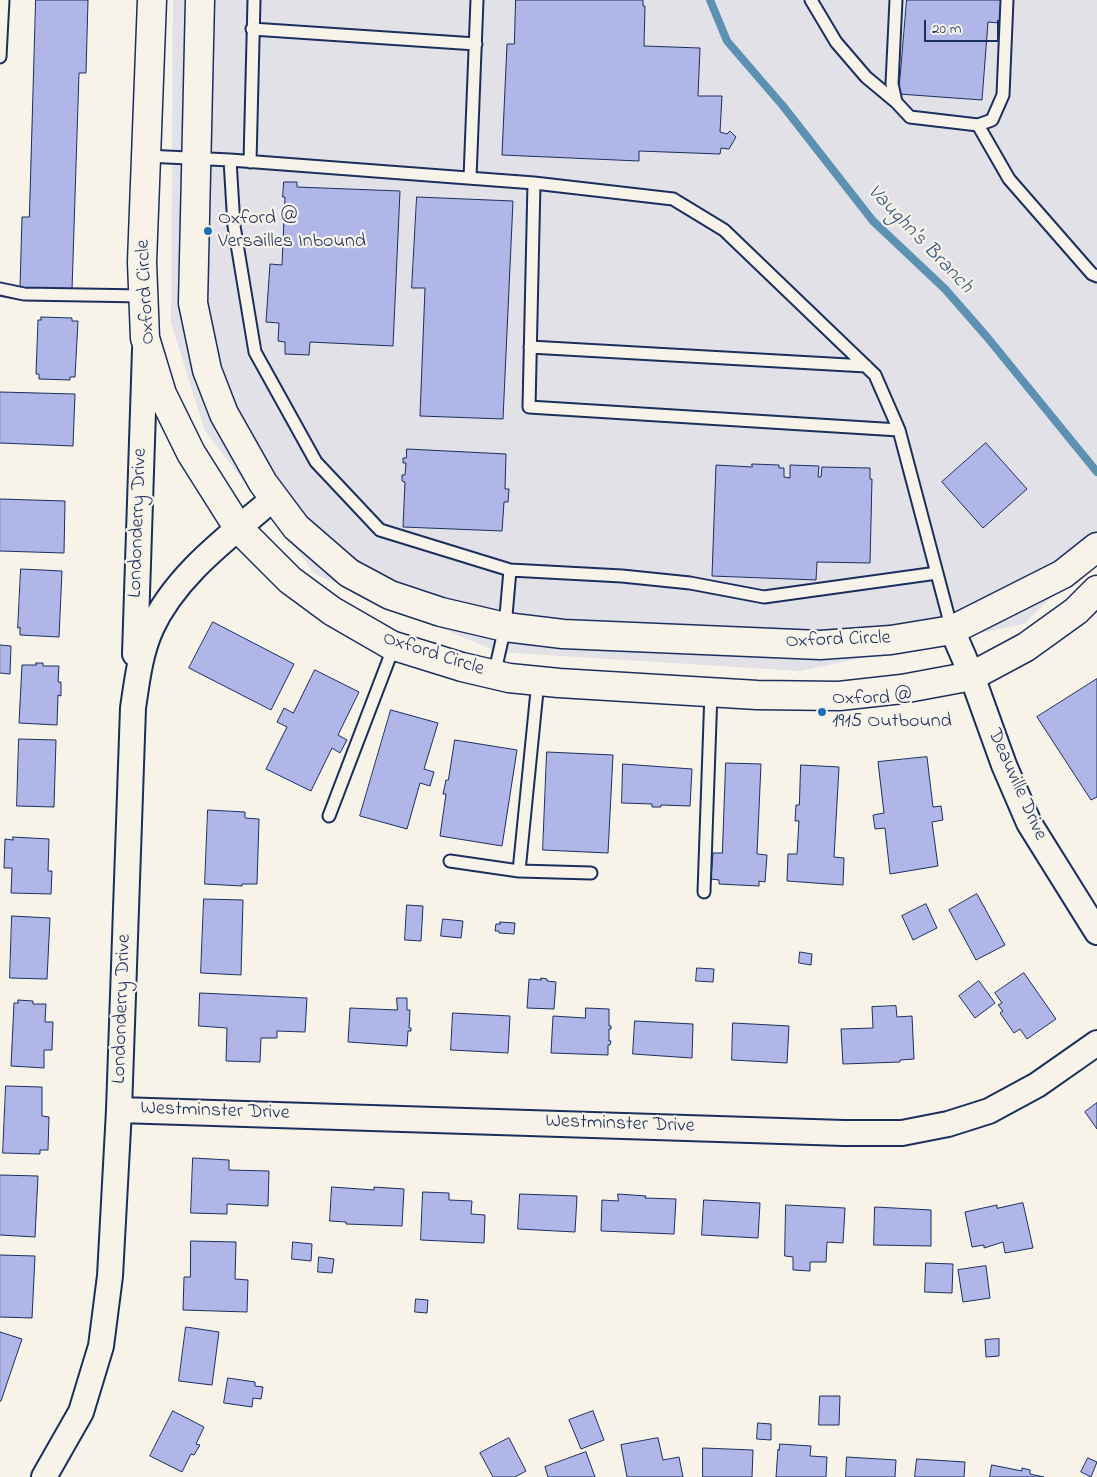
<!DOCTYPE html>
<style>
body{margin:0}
#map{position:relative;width:1097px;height:1477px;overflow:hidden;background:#f7f3e8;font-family:"Indie Flower",sans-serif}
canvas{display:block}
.scale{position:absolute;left:924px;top:20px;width:75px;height:22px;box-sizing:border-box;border:2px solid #1b2f5e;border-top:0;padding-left:6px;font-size:15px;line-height:18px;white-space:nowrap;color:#1b2f5e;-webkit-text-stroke:4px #f7f3e8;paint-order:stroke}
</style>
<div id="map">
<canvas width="1097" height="1477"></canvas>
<div class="scale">20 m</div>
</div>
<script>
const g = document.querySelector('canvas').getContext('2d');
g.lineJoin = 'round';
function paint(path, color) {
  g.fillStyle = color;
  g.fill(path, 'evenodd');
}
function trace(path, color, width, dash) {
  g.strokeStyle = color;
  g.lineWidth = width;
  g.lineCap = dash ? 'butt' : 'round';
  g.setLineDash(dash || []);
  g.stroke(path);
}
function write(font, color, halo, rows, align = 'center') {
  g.font = font + ' "Indie Flower",sans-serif';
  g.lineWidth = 4.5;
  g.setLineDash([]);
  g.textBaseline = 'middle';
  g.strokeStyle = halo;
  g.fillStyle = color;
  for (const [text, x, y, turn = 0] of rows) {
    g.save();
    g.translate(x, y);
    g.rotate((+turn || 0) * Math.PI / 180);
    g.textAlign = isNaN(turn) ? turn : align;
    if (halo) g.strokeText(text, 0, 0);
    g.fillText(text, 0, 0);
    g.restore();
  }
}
paint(new Path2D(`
 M173 0H1097V553L1024 624 800 671 498 652 315 574 205 431 171 323Z`), '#e2e1e8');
trace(new Path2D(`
 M710 0 727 41 783 106 873 221 945 289 987 337 1097 472`), '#5d91b2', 8);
const building = new Path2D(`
 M36 0H88L86 73H79L72 290 20 288 22 217H29Z
 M516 0H643V6H645L644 46 700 48 698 96H722L720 132 727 134 730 131 736 137 729 149 721 148 720 154 639 151V161L502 155 507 44H514Z
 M907 0H1001L999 23 988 22 982 100 899 94Z
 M284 182H297V187L400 191 393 346 310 342 309 355 285 354V342L278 341 279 323 266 322 270 264 282 265 285 197H283Z
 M417 197 513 201 503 419 420 416 425 288H412Z
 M41 317 72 318V321H78L75 377H70V380L39 379V374H36L38 320H41Z
 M0 392 75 394 73 446 0 443Z
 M986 443 1027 489 983 528 942 482Z
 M407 449 506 454 505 489H509L508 502H504L502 531 403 527 405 482 402 481V475H405L406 463H403V458H406Z
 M752 464 779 465V468H784V477L790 478V465L819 466 818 477H821L822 467 870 468V479H872L870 563 817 562 816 580 712 576 716 465 752 467Z
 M0 499 65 501 64 553 0 551Z
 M21 569 62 571 59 637 20 635V627L18 628Z
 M213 622 294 664 271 710 189 668Z
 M0 645 11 646 10 674 0 673Z
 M36 663H43V666H59L58 682H61V696L58 695 57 725 19 723 22 665H36Z
 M315 670 359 692 338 735 347 740 340 753 332 748 311 791 266 769 287 727 277 722 284 708 293 713Z
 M1097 679V797L1091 800 1037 717Z
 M391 710 438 723 424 769 434 772 430 786 420 783 407 829 360 816Z
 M19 739 56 740 54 807 17 806Z
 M455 740 517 750 502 846 440 836 446 794H443L446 780H448Z
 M547 752 613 755 608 853 543 850Z
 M927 757 933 807 941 806 943 820 932 822 938 866 890 874 885 828 875 829 873 815 884 813 878 762Z
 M726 763 761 764 757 854 767 855 765 882 759 881V886L719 884V880L711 879 713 853H722Z
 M623 764 692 769 690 806 661 805V807H652V804L622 803Z
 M801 765 839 767 834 857 844 858 843 885 787 881 788 854H797L799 821H795L796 805H799Z
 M208 810 245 812V818L259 819 257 884H242V886L205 884Z
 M13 837 49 839 48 871H52L51 894 11 893 12 868H4L5 839 13 840Z
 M977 894 1005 945 976 960 949 910Z
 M204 899 243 900 241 975 201 973Z
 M926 904 937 928 913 940 902 916Z
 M407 905 423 906 421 941 405 940Z
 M12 916 50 918 47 979 10 978Z
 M443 919 463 921 461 938 441 936Z
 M500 922 515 923 514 934 499 933V931H495L496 924H500Z
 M800 952 812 954 811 965 799 963Z
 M697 968 714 969 713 982 696 981Z
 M1024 973 1056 1019 1027 1039 1020 1029 1014 1033 1000 1013 1003 1011 998 1005 1002 1003 995 993Z
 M541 978 547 979V981L556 982 554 1009 527 1008 529 979 541 980Z
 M979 981 995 1003 975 1018 959 996Z
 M200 993 307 998 305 1032 277 1031V1038H261L260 1062 226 1061 227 1028 199 1026Z
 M397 998H407V1010H410L409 1028H411V1031H408L407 1046 348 1042 350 1008 397 1010Z
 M18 1000 33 1001V1004H46L45 1022H53L52 1050H44V1068L11 1066 14 1003H18Z
 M896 1006 897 1017 912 1016 914 1059 900 1060V1062L843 1064 841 1029 873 1028 872 1007Z
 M586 1008 609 1009V1026H611V1029H609V1041H611L610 1045H608V1055L551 1053 553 1016 585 1018Z
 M453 1013 510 1016 508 1053 451 1050Z
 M635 1021 693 1024 692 1058 633 1054Z
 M733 1023 789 1026 787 1063 732 1060Z
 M6 1086 42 1087V1116L49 1117 48 1150H40V1154L3 1153Z
 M1097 1103V1129L1085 1112Z
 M193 1158 229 1160V1170L269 1171 268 1206 227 1204V1214L191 1213Z
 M0 1175 38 1176 35 1237 0 1235Z
 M332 1187 374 1190V1187L404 1189 402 1226 346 1224V1222L330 1221Z
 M423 1192 449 1193V1200L472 1201 471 1214 485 1215 484 1243 421 1240Z
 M520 1194 577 1196 575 1232 518 1229Z
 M618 1194 646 1196 645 1198 676 1199 674 1234 601 1231 602 1200 618 1201Z
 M704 1200 760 1203 758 1238 702 1235Z
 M1023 1203 1033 1248 1005 1253 1003 1242 984 1248V1245L972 1247 965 1212 997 1205V1208Z
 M786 1205 845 1208 843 1243 827 1242 826 1262H810V1271L793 1270V1257L785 1256Z
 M875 1207 931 1210V1246L874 1245Z
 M191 1241 236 1242 235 1279 248 1280 247 1312 183 1310 184 1277H190Z
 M293 1242 312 1244 311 1261 292 1259Z
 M0 1255 35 1256 32 1318 0 1317Z
 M319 1257 334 1259 332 1273 318 1272Z
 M926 1263 953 1264 952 1293 925 1292Z
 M986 1266 990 1298 963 1302 958 1270Z
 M416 1299 428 1300 427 1313 415 1312Z
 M186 1327 219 1332 212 1385 179 1381Z
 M0 1332 22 1339 1 1401H0Z
 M999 1339V1356L986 1357 985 1340Z
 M228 1378 255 1382V1386L263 1387 261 1399 253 1398 252 1407 224 1403Z
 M820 1396H840L839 1425H819Z
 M173 1411 204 1427 196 1444 200 1445 194 1455 191 1454 182 1472 150 1456Z
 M593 1411 604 1440 581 1449 569 1420Z
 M758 1423 771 1424V1440L757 1439Z
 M509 1438 526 1471 515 1477H493L480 1453Z
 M658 1438 663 1460 679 1457 683 1477H627L621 1445Z
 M780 1444 811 1446 810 1456 827 1457 826 1477H776L778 1449 779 1450Z
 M703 1448 753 1450 752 1477H703Z
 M586 1452 595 1477H548L545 1467Z
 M847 1457 896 1460 895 1477H846Z
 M1088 1458 1097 1462 1091 1477 1081 1472Z
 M917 1459 965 1462 964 1477H915Z
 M992 1465 1022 1471V1468L1030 1470V1474L1044 1477H990Z`);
paint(building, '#b0b6e7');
trace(building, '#1b2f5e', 1);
const lane = new Path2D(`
 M811 0 836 42 866 77 896 102
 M896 0 892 84 896 102 910 117 978 125 992 120 1003 95 1007 0
 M252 29 476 44
 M0 57 3 0
 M978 125 1009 179 1092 274 1097 276
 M146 156 230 160 534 183 673 199 724 230 875 375 899 430 952 630
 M230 160 234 226 255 352 316 462 380 530 510 570 622 576 690 583 764 597 937 573
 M250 162 254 0
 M470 178 477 0
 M534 183 529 407 899 430
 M0 289 24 294 144 296
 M530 347 866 366
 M494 675 505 627 510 570
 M538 681 519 871 591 873
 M329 816 394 646
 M450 861 519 871
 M704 892 711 692`);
const street = new Path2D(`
 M952 630 972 676 1004 765 1029 823 1097 932
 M135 654 145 350
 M119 1110 844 1133H902L948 1124 989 1111 1037 1085 1097 1043
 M44 1477 81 1412 101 1346 110 1276 119 1110 133 708C137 681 140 654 151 629 176 574 230 536 274 498`);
const secondary = new Path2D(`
 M152 0 142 262 145 338 162 394 191 453 239 529 290 580 332 611 391 645 462 667 509 678 559 683 757 695 839 696 902 689 972 676 1026 647 1076 611 1097 590
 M200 0 193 303 207 370 224 414 263 483 296 527 349 573 390 595 441 612 505 627 563 634 820 645 891 640 952 630 1063 574 1097 547`);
trace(lane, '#1b2f5e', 15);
trace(street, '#1b2f5e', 28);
trace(secondary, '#1b2f5e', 31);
trace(lane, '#f7f3e8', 11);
trace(street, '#f7f3e8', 24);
trace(secondary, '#f7f3e8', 28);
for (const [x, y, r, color] of [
 [208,231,5,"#1f6fb2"],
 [822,712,5,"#1f6fb2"]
]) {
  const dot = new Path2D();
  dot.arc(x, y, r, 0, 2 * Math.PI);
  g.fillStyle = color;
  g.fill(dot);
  trace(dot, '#f7f3e8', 2);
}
write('20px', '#1b2f5e', '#f7f3e8', [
 ["Oxford @",218,220],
 ["Versailles Inbound",218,243],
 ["Oxford @",832,700],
 ["1915 Outbound",832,723]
], 'left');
write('20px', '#1b2f5e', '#f7f3e8', [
 ["Oxford Circle",147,292,-93],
 ["Londonderry Drive",139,523,-88],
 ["Oxford Circle",838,641,-2],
 ["Oxford Circle",433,655,18],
 ["Deauville Drive",1016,785,66],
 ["Londonderry Drive",123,1009,-88],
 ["Westminster Drive",215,1112,2],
 ["Westminster Drive",620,1125,2]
]);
write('italic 21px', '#365881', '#f7f3e8', [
 ["Vaughn's Branch",919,240,46]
]);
</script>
